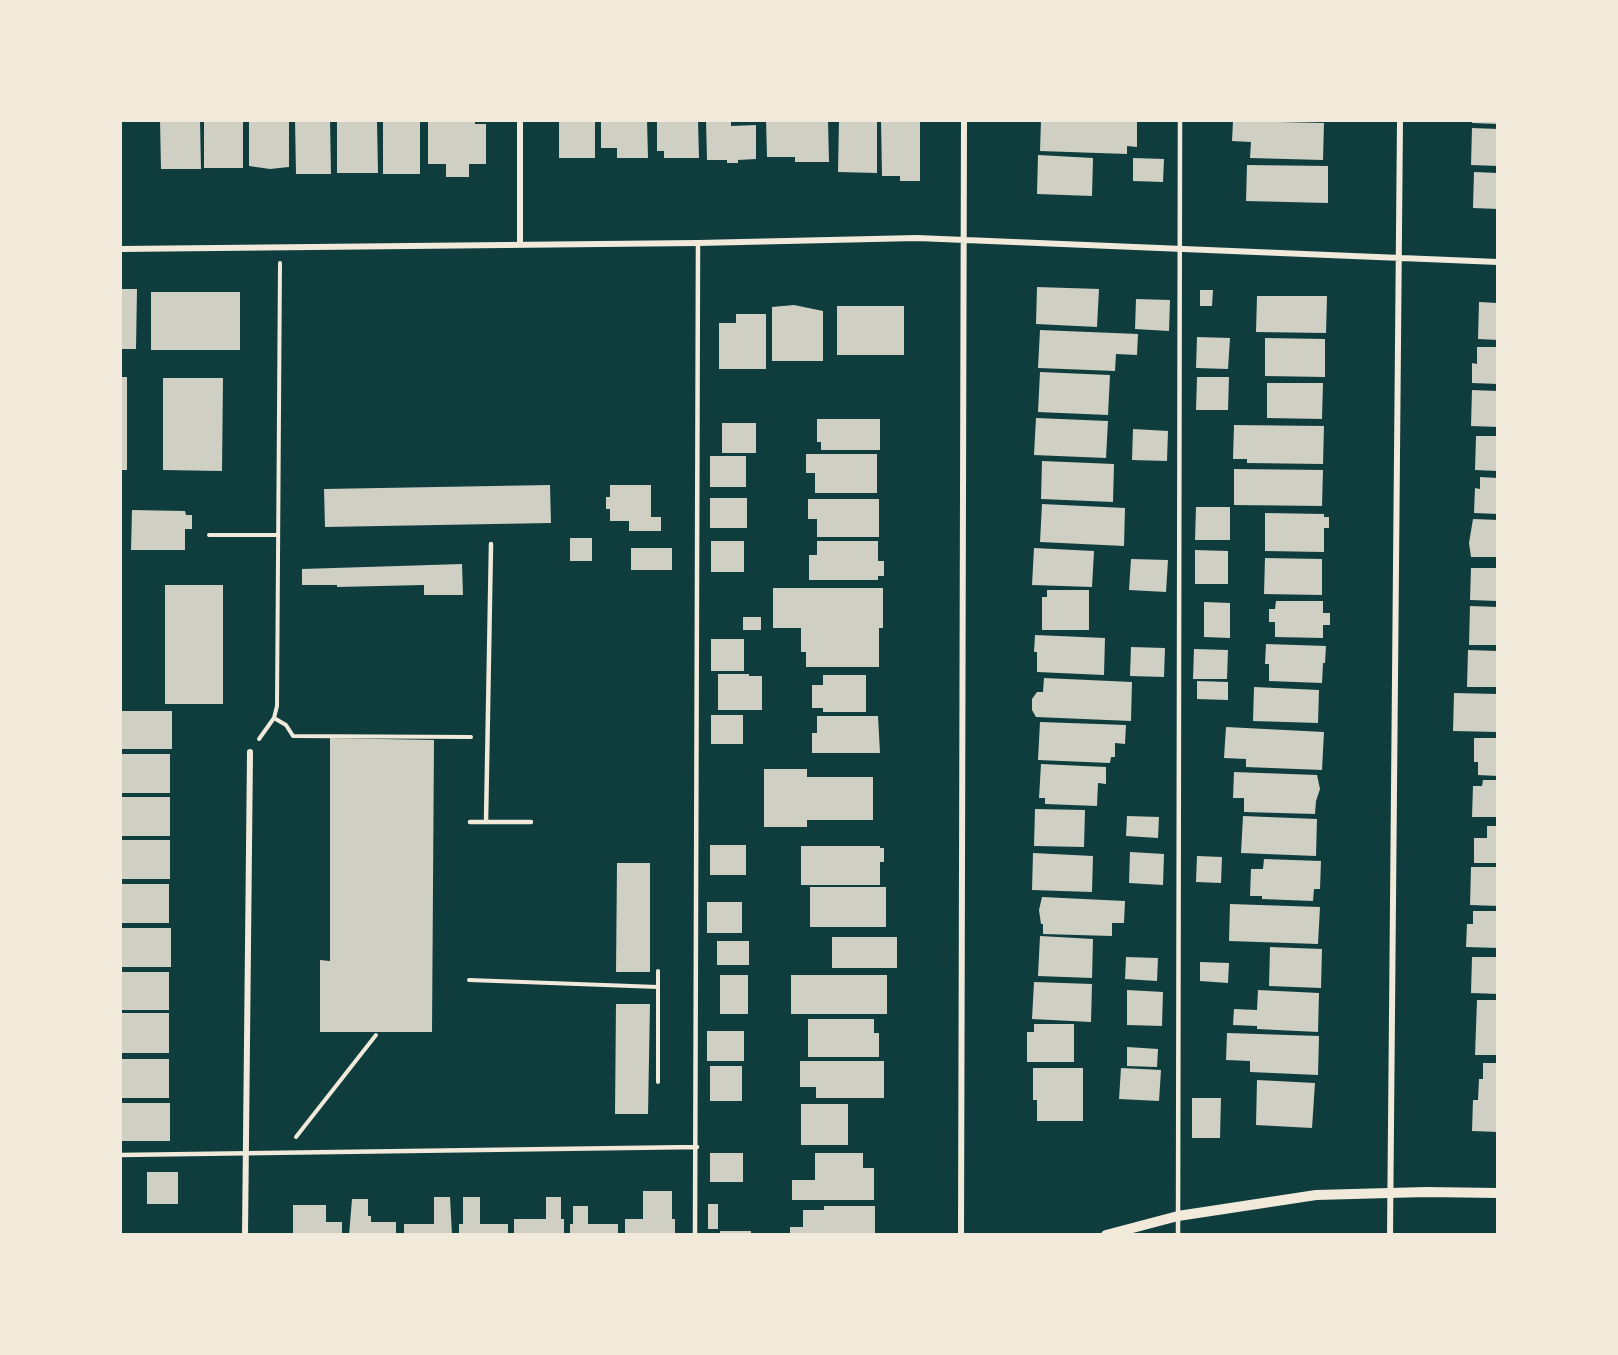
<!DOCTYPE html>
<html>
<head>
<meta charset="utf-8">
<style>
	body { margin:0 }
	#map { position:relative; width:1618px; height:1355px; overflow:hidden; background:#0f3d3e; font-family:Cabin,sans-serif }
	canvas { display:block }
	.frame { position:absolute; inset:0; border:122px solid #f1e9da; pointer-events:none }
</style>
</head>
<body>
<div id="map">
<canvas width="1618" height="1355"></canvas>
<div class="frame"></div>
</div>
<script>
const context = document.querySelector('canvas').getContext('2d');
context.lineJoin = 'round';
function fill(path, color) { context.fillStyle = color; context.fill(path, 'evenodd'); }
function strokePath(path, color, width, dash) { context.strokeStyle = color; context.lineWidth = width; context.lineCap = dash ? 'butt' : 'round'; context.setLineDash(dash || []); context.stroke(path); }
fill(new Path2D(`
	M160,120H200L201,169H161Z
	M204,120H243V168H204Z
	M249,120H289V167L270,169L249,166Z
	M295,120H330L331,174H296Z
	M337,120H377L378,173H337Z
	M383,120H420V174H383Z
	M428,120H475V124H486V164H469V177H446V164H428Z
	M559,120H595V158H559Z
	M601,120H647L648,158H617V148H601Z
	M657,120H698L699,158H664V151H657Z
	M706,120H731V126L756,125V159L738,160V163H727V160H707Z
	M766,120H828L829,162H795V157H767Z
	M839,120H877V173L838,172Z
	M881,120H920V181H900V176H882Z
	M1041,120H1137V147L1127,146V154L1040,151Z
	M1472,120H1498V124L1472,123Z
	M1233,121L1324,123L1323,160L1250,158L1251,142L1232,141Z
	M1472,128L1498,129V166L1471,165Z
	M1038,155L1093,158L1092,196L1037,194Z
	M1133,158L1164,159L1163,182L1133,181Z
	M1247,165L1328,166V203L1246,201Z
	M1474,172L1498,173V209L1473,208Z
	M1037,287L1099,289L1097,327L1036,324Z
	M120,289H137L136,349H120Z
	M1200,290H1213L1212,306H1200Z
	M151,292H240V350H151Z
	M1257,296H1327L1326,333L1256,332Z
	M1136,299L1170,300L1169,331L1135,329Z
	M1479,302L1498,303V340L1478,339Z
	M794,305L823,311V361H772V307Z
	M837,306H904V355H837Z
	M736,314H766V369H719V323H736Z
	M1040,330L1138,334L1137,355L1116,354L1115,371L1038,368Z
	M1197,337L1230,338L1228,369L1196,368Z
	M1265,338L1325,339V377L1265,376Z
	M1477,347H1498V384L1472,383V363L1477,364Z
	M1040,372L1110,375L1108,415L1038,412Z
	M120,377H127V470H120Z
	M1197,377H1229L1228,410H1196Z
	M163,378H223L222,471L163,470Z
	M1267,383H1323L1322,419L1267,418Z
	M1472,390L1498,391V427L1471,426Z
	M1036,418L1108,421L1106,458L1034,455Z
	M817,419H880V450H821V442H817Z
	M722,423H756V453H722Z
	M1234,425L1324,426L1323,464L1247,463V459H1233Z
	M1133,429L1168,431L1167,461L1132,460Z
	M1476,436H1498V471L1475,470Z
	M806,454H877V493H815V473H806Z
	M710,456H746V487H710Z
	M1042,461L1114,464L1113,502L1041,499Z
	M1234,469L1323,470L1322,506L1234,505Z
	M1480,477L1498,478V514L1474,513L1475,488L1480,489Z
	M550,485L551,523L325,527L324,489Z
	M610,485H651V517H661V531H629V521H610V509H606V497H610Z
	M710,498H747V528H710Z
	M808,499H879V537H817V519H808Z
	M1042,504L1125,508L1124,546L1040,542Z
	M1196,507H1230V540H1195Z
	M132,510L185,511L186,515H192V529H185V550H131Z
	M1265,513L1324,514V517H1329V528H1324V552L1265,551Z
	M1473,519L1498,520V557H1471L1469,543Z
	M570,538H592V561H570Z
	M711,541H744V572H711Z
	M817,541H878V561H884V576H878V580H809V555H817Z
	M631,548H672V570H631Z
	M1034,548L1094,551L1092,587L1032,585Z
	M1195,550L1228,551V584H1195Z
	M1265,558L1322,559V595L1264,594Z
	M1131,559L1168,560L1166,592L1129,590Z
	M462,564L463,595H424V585L337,587V585H302V569Z
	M1471,568H1498V601L1470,600Z
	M165,585H223V704H165Z
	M773,588H883V628H879V667H806V652H801V628H773Z
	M1047,590H1089V630H1042V597H1047Z
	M1276,601H1323V613H1330V625H1323V638L1275,637V622H1269V609H1275Z
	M1204,602L1230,603V638L1204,637Z
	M1470,606L1498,607V645H1469Z
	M743,617H761V630H743Z
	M1035,635L1105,638L1104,675L1037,672V652H1034Z
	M711,639H744V671H711Z
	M1266,644L1326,646L1325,663H1323L1322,683L1269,681V664H1265Z
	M1131,647L1165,648L1164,677L1130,676Z
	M1194,649L1228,650L1227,679H1193Z
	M1468,650L1498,651V687H1467Z
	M718,674H749V676H762V710H718Z
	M823,675H866V712H823V708H812V685H823Z
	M1044,678L1132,682L1131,721L1036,717L1032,710V699L1037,692H1043Z
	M1197,681L1228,682V700L1197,699Z
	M1254,687L1319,690L1318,723L1253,721Z
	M1454,693L1498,694V732L1453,731Z
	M120,711H172V749H120Z
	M711,715H743V744H711Z
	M817,716H878L880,753H812V733H817Z
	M1040,722L1126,725L1125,744L1115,743V757H1111L1110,763L1038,760Z
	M1226,727L1324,732L1322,770L1246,767V759L1224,758Z
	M330,738L434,740L432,1032H320V960L330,961Z
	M1474,738H1498V776L1478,775V762H1474Z
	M120,754H170V793H120Z
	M1041,764L1106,767V784L1098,783L1097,806L1045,804V798H1039Z
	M764,769H807V777H873V820H807V827H764Z
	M1234,772L1317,775L1320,789L1316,801L1315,814L1244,812V798H1233Z
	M1483,780H1498V817H1472L1473,786H1482Z
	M120,797H170V836H120Z
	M1035,809L1085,810L1084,847L1034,846Z
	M1127,816L1159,817L1158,838L1126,836Z
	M1243,816L1317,819L1316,856L1241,853Z
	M1487,826H1498V863H1474V838H1487Z
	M120,840H170V879H120Z
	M710,845H746V875H710Z
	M801,846H880V848H884V862H880V885H801Z
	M1130,852L1164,854L1163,885L1129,883Z
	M1033,853L1093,856L1092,892L1032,890Z
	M1197,856L1222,857L1221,883L1196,882Z
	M1264,859L1321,861L1320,889H1314L1313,901L1262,899V896H1250L1251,869H1263Z
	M617,863H650V972H616Z
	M1471,867H1498V906L1470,905Z
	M120,884H169V923H120Z
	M810,887H886V927H810Z
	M1042,897L1125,901L1124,923H1112V936L1043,934V924H1041L1039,910Z
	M707,902H742V933H707Z
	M1230,904L1320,907L1318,944L1229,941Z
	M1473,911H1498V948L1466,947L1467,924H1473Z
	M120,928H171V967H120Z
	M1040,936L1093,939L1092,978L1038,976Z
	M832,937H897V968H832Z
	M717,941H749V965H717Z
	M1270,947L1322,949L1321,988L1269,986Z
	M1126,957L1158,958L1157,981L1125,979Z
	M1472,957H1498V994L1471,993Z
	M1200,962L1229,963L1228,983L1200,981Z
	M120,972H169V1010H120Z
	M720,975H748V1014H720Z
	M791,975H887V1014H791Z
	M1034,982L1092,984L1091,1022L1032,1019Z
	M1127,990L1163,992L1162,1026L1127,1025Z
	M1258,990L1319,993L1318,1032L1257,1029V1026L1233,1025L1234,1009L1257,1010Z
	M1477,1000H1498V1055H1475Z
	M616,1004H650L648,1114H615Z
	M120,1013H169V1053H120Z
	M808,1019H874V1033H879V1057H808Z
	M1034,1024H1074V1062H1027V1032H1034Z
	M707,1031H744V1061H707Z
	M1227,1033L1319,1036L1318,1075L1250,1072V1061L1226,1060Z
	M1127,1047L1158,1049L1157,1067L1127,1066Z
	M120,1059H169V1098H120Z
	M800,1061H884V1098H816V1087H800Z
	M1483,1063H1498V1132L1472,1131L1473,1100H1478L1479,1079H1483Z
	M710,1066H742V1101H710Z
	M1033,1068H1083V1121H1037V1100H1033Z
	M1121,1068L1161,1070L1159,1101L1119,1099Z
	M1257,1080L1315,1083L1312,1128L1256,1125Z
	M1192,1098H1221L1220,1138H1192Z
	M120,1103H170V1141H120Z
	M801,1104H848V1145H801Z
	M710,1153H743V1182H710Z
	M815,1153H863V1168H874V1200H792V1180H815Z
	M147,1172H178V1204H147Z
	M643,1191H672V1219H675V1235H625V1219H643Z
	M434,1197H450L452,1235H404V1224H434Z
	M463,1197H480V1224H508V1235H459V1224H463Z
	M546,1197H561V1219H564V1235H514V1219H546Z
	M352,1199H368V1216H371V1222H396V1235H349Z
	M708,1204H718V1229H708Z
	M293,1205H326V1222H342V1235H293Z
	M573,1206H588V1224H618V1235H570V1224H573Z
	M824,1206H875V1235H790V1227H803V1210H824Z
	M720,1231H751V1235H720Z`), '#cfcfc3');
strokePath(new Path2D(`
	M209,535H278
	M274,718L286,725L293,736L471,737
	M259,739L274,718L277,706L280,263
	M469,980L658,987
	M658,1082V971
	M296,1137L376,1035`), '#f1e9da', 4);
strokePath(new Path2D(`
	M470,822H531
	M486,822L491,544
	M120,1155L697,1147
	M695,1235L698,243
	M1178,1235L1180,120`), '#f1e9da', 4.5);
strokePath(new Path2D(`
	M520,120V244
	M120,249L698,243L917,238L1498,262
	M245,1235L250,752
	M961,1235L964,120
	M1390,1235L1400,120`), '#f1e9da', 6);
strokePath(new Path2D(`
	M1106,1235L1178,1216L1316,1195L1426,1192L1498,1193`), '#f1e9da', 10);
</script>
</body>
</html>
